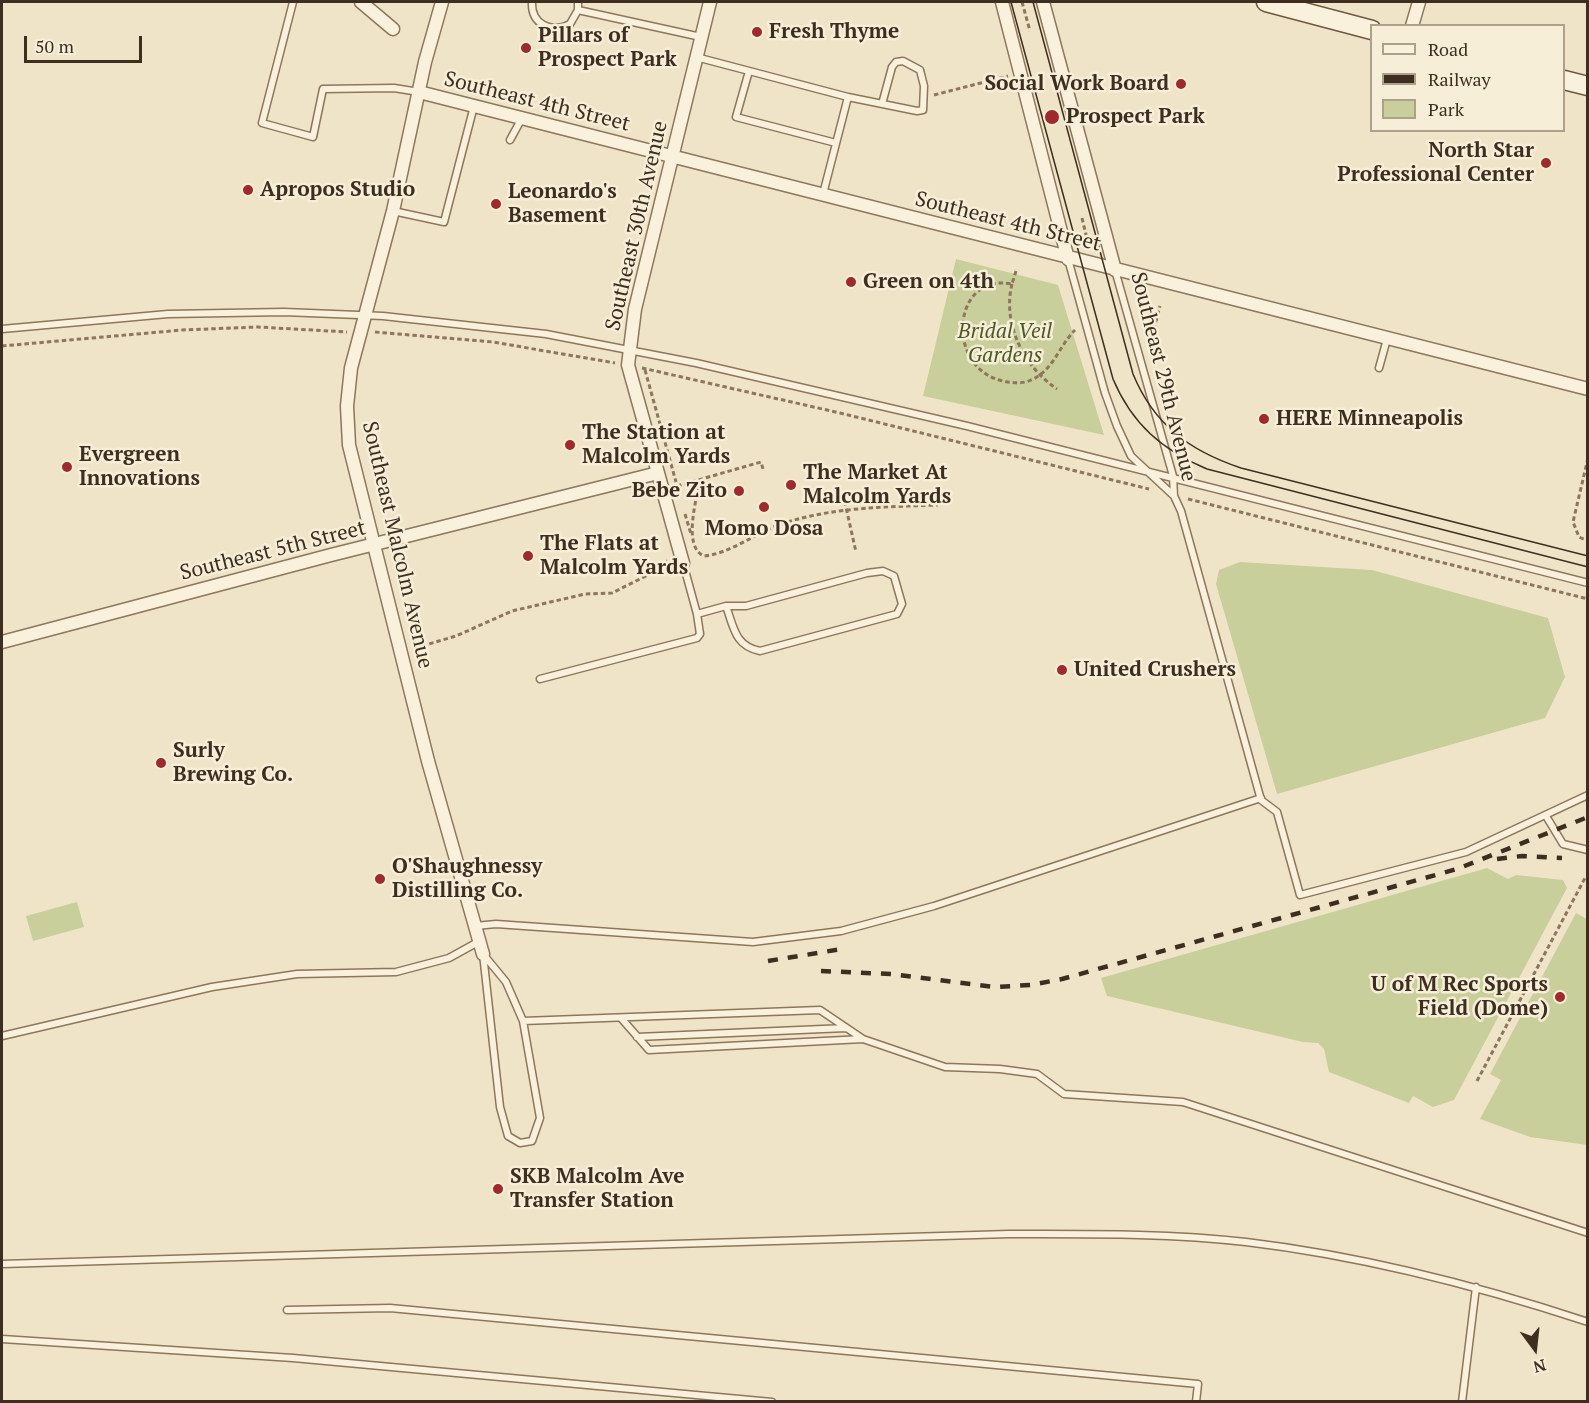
<!DOCTYPE html>
<html>
<head>
<meta charset="utf-8">
<style>
	body { margin:0 }
	#map { position:relative; width:1589px; height:1403px; overflow:hidden; background:#f0e4c8; font-family:"PT Serif",serif }
	canvas { display:block }
	.frame { position:absolute; inset:0; border:3px solid #3d2e20; pointer-events:none }
	.legend { position:absolute; left:1370px; top:24px; width:195px; height:108px; box-sizing:border-box; background:#f7eed8; border:2px solid #ada18e; margin:0; padding:8px 10px; list-style:none; font-size:18px; color:#3d2e20 }
	.legend li { display:flex; align-items:center; gap:12px; height:30px }
	.legend b { width:30px; border:2px solid #ada18e }
	.north { position:absolute; left:1505px; top:1319px; width:60px; height:60px; -webkit-text-stroke:4px #f7eed8; paint-order:stroke; rotate:165deg; font-size:16px; font-weight:700; line-height:24px; text-align:center; color:#3d2e20 }
	.north::after { content:''; display:block; margin:auto; width:21px; height:27px; background:#3d2e20; clip-path:polygon(50% 0,100% 100%,50% 72%,0 100%) }
	.scale { position:absolute; left:24px; top:36px; width:118px; height:27px; box-sizing:border-box; border:3px solid #3d2e20; border-top:0; padding-left:8px; font-size:18px; line-height:21px; white-space:nowrap; color:#3d2e20; -webkit-text-stroke:4px #f7eed8; paint-order:stroke }
</style>
</head>
<body>
<div id="map">
<canvas width="1589" height="1403"></canvas>
<div class="frame"></div>
<ul class="legend">
<li><b style="height:8px;background:#faf1dc"></b>Road</li>
<li><b style="height:8px;background:#3d2e20"></b>Railway</li>
<li><b style="height:16px;background:#c9cf9b"></b>Park</li>
</ul>
<div class="north">N</div>
<div class="scale">50 m</div>
</div>
<script>
const context = document.querySelector('canvas').getContext('2d');
context.lineJoin = 'round';
function fill(path, color) { context.fillStyle = color; context.fill(path, 'evenodd'); }
function strokePath(path, color, width, dash) { context.strokeStyle = color; context.lineWidth = width; context.lineCap = dash ? 'butt' : 'round'; context.setLineDash(dash || []); context.stroke(path); }
function label(font, color, halo, rows, align = 'center') {
  context.font = font + ' "PT Serif",serif'; context.lineWidth = 5; context.setLineDash([]); context.textBaseline = 'middle'; context.strokeStyle = halo; context.fillStyle = color; for (const [text, x, y, turn = 0] of rows) {
    context.save(); context.translate(x, y); context.rotate((+turn || 0) * Math.PI / 180); context.textAlign = isNaN(turn) ? turn : align; if (halo) context.strokeText(text, 0, 0); context.fillText(text, 0, 0); context.restore();
  }
}
fill(new Path2D(`
	M956,259L1058,285L1104,435L923,396Z
	M1240,562L1372,570L1548,618L1565,677L1545,718L1277,794L1216,584L1219,570Z
	M1487,868L1508,879L1516,875L1563,880L1567,888L1454,1100L1433,1107L1413,1096L1409,1103L1329,1072L1324,1049L1318,1043L1303,1042L1107,996L1101,978Z
	M77,902L84,927L33,941L26,916Z
	M1576,913L1587,919V1145L1530,1137L1480,1119L1501,1080L1490,1074Z`), '#c9cf9b');
const lane = new Path2D(`
	M293,2L262,123L313,137L323,89L394,88L419,92
	M532,2C531,24 551,34 570,24L578,10V2
	M578,10L701,37
	M696,57L848,97L823,194
	M749,71L736,117L836,143
	M848,97L917,111L923,110L924,86L920,70L903,61L896,62L892,67L882,104
	M510,140L522,118
	M393,211L444,222L474,106
	M1068,259L1105,393L1117,426L1131,456L1174,496
	M1115,270L1173,476L1174,496L1181,511L1261,800L1277,812L1300,895L1466,852L1588,795
	M2,329L168,314L284,312L383,316L546,334L696,363L967,426L1588,583
	M1379,368L1387,339
	M683,563L697,614L726,606H746L867,573L883,571L894,576L902,604L897,614L760,651C735,646 734,628 726,606
	M540,679L697,638L700,634L697,614
	M1546,816L1563,844L1588,850
	M475,926L496,924L753,942L841,931L934,906L1261,798
	M483,954L506,982L523,1021L540,1118L532,1141L520,1143L508,1136L500,1107Z
	M621,1018L649,1050L863,1039L945,1067L1000,1069L1037,1074L1064,1094L1183,1102L1588,1233
	M523,1021L820,1010L863,1039
	M2,1036L212,987L297,974L396,972L449,958L478,942
	M637,1037L846,1028
	M2,1264L1009,1234C1088,1234 1168,1233 1246,1242C1363,1256 1476,1285 1588,1322
	M287,1310L390,1308L1198,1384L1196,1402
	M2,1339L293,1358L772,1402
	M1462,1402L1476,1287`);
const street = new Path2D(`
	M361,2L393,29
	M442,2L425,62L393,211L351,368L347,406L349,445L428,761L483,954
	M1002,2L1068,259
	M1043,2L1115,270
	M1412,26L1419,2
	M419,92L1588,389
	M683,563L628,365L635,309L710,2
	M2,642L331,555L658,473`);
const secondary = new Path2D(`
	M1266,2L1372,30
	M1564,80L1588,86`);
strokePath(lane, '#8d765c', 9);
strokePath(street, '#8d765c', 15);
strokePath(secondary, '#6f573f', 21);
strokePath(new Path2D(`
	M1022,2L1030,31
	M934,95L1008,76
	M1082,218L1089,247
	M1016,271L1012,284C951,272 945,369 1003,381C1012,383 1023,384 1031,380C1053,371 1059,346 1075,330
	M1012,284C1002,324 1024,367 1057,389
	M375,332L493,342L615,363
	M1150,344L1160,306
	M2,346L182,330L258,327L347,332
	M642,368L840,413L1149,489
	M645,370L676,482
	M1588,458L1573,522L1579,537L1588,541
	M700,479C697,498 682,547 704,556C732,553 755,533 781,524C833,507 884,507 938,505
	M677,486L761,462L763,469
	M843,494L856,552
	M1188,499L1588,599
	M685,514L691,534
	M422,646L456,636L512,611L585,594L612,593L646,576L658,564L667,561
	M1477,1081L1585,878`), '#8d765c', 3, [4.5, 3]);
strokePath(lane, '#faf1dc', 6);
strokePath(street, '#faf1dc', 12);
strokePath(secondary, '#faf1dc', 18);
strokePath(new Path2D(`
	M1011,2L1113,379C1132,424 1162,450 1207,469L1588,567
	M1033,2L1133,374C1154,425 1190,451 1241,468L1588,556`), '#3d2e20', 1.5);
strokePath(new Path2D(`
	M1497,859L1522,856L1562,858
	M768,961L842,949
	M821,971L891,974L995,987L1031,985L1062,979L1457,869L1588,817`), '#3d2e20', 4.5, [10, 10]);
for (const [x, y, r, color] of [
	[757,32,6,"#9e2a2b"],
	[526,48,6,"#9e2a2b"],
	[1181,84,6,"#9e2a2b"],
	[1052,117,8,"#9e2a2b"],
	[1546,163,6,"#9e2a2b"],
	[248,190,6,"#9e2a2b"],
	[496,204,6,"#9e2a2b"],
	[851,282,6,"#9e2a2b"],
	[1264,419,6,"#9e2a2b"],
	[570,445,6,"#9e2a2b"],
	[67,467,6,"#9e2a2b"],
	[791,485,6,"#9e2a2b"],
	[739,491,6,"#9e2a2b"],
	[764,507,6,"#9e2a2b"],
	[528,556,6,"#9e2a2b"],
	[1062,670,6,"#9e2a2b"],
	[161,763,6,"#9e2a2b"],
	[380,879,6,"#9e2a2b"],
	[1560,997,6,"#9e2a2b"],
	[498,1189,6,"#9e2a2b"]
]) { const dot = new Path2D(); dot.arc(x, y, r, 0, 2 * Math.PI); context.fillStyle = color; context.fill(dot); strokePath(dot, '#f7eed8', 2); }
label('bold 21px', '#3d2e20', '#f7eed8', [
	["Fresh Thyme",769,32],
	["Pillars of",538,36],
	["Prospect Park",538,60],
	["Social Work Board",1169,84,"right"],
	["Prospect Park",1066,117],
	["North Star",1534,151,"right"],
	["Professional Center",1534,175,"right"],
	["Apropos Studio",260,190],
	["Leonardo's",508,192],
	["Basement",508,216],
	["Green on 4th",863,282],
	["HERE Minneapolis",1276,419],
	["The Station at",582,433],
	["Malcolm Yards",582,457],
	["Evergreen",79,455],
	["Innovations",79,479],
	["The Market At",803,473],
	["Malcolm Yards",803,497],
	["Bebe Zito",727,491,"right"],
	["Momo Dosa",764,529,"center"],
	["The Flats at",540,544],
	["Malcolm Yards",540,568],
	["United Crushers",1074,670],
	["Surly",173,751],
	["Brewing Co.",173,775],
	["O'Shaughnessy",392,867],
	["Distilling Co.",392,891],
	["U of M Rec Sports",1548,985,"right"],
	["Field (Dome)",1548,1009,"right"],
	["SKB Malcolm Ave",510,1177],
	["Transfer Station",510,1201]
], 'left');
label('21px', '#3d2e20', '#f7eed8', [
	["Southeast 4th Street",537,102,14],
	["Southeast 4th Street",1008,222,14],
	["Southeast 30th Avenue",637,226,-77],
	["Southeast 29th Avenue",1163,377,76],
	["Southeast Malcolm Avenue",397,545,77],
	["Southeast 5th Street",273,551,-14]
]);
label('italic 21px', '#4d5a26', '#f7eed8', [
	["Bridal Veil",1005,332],
	["Gardens",1005,356]
]);
</script>
</body>
</html>
